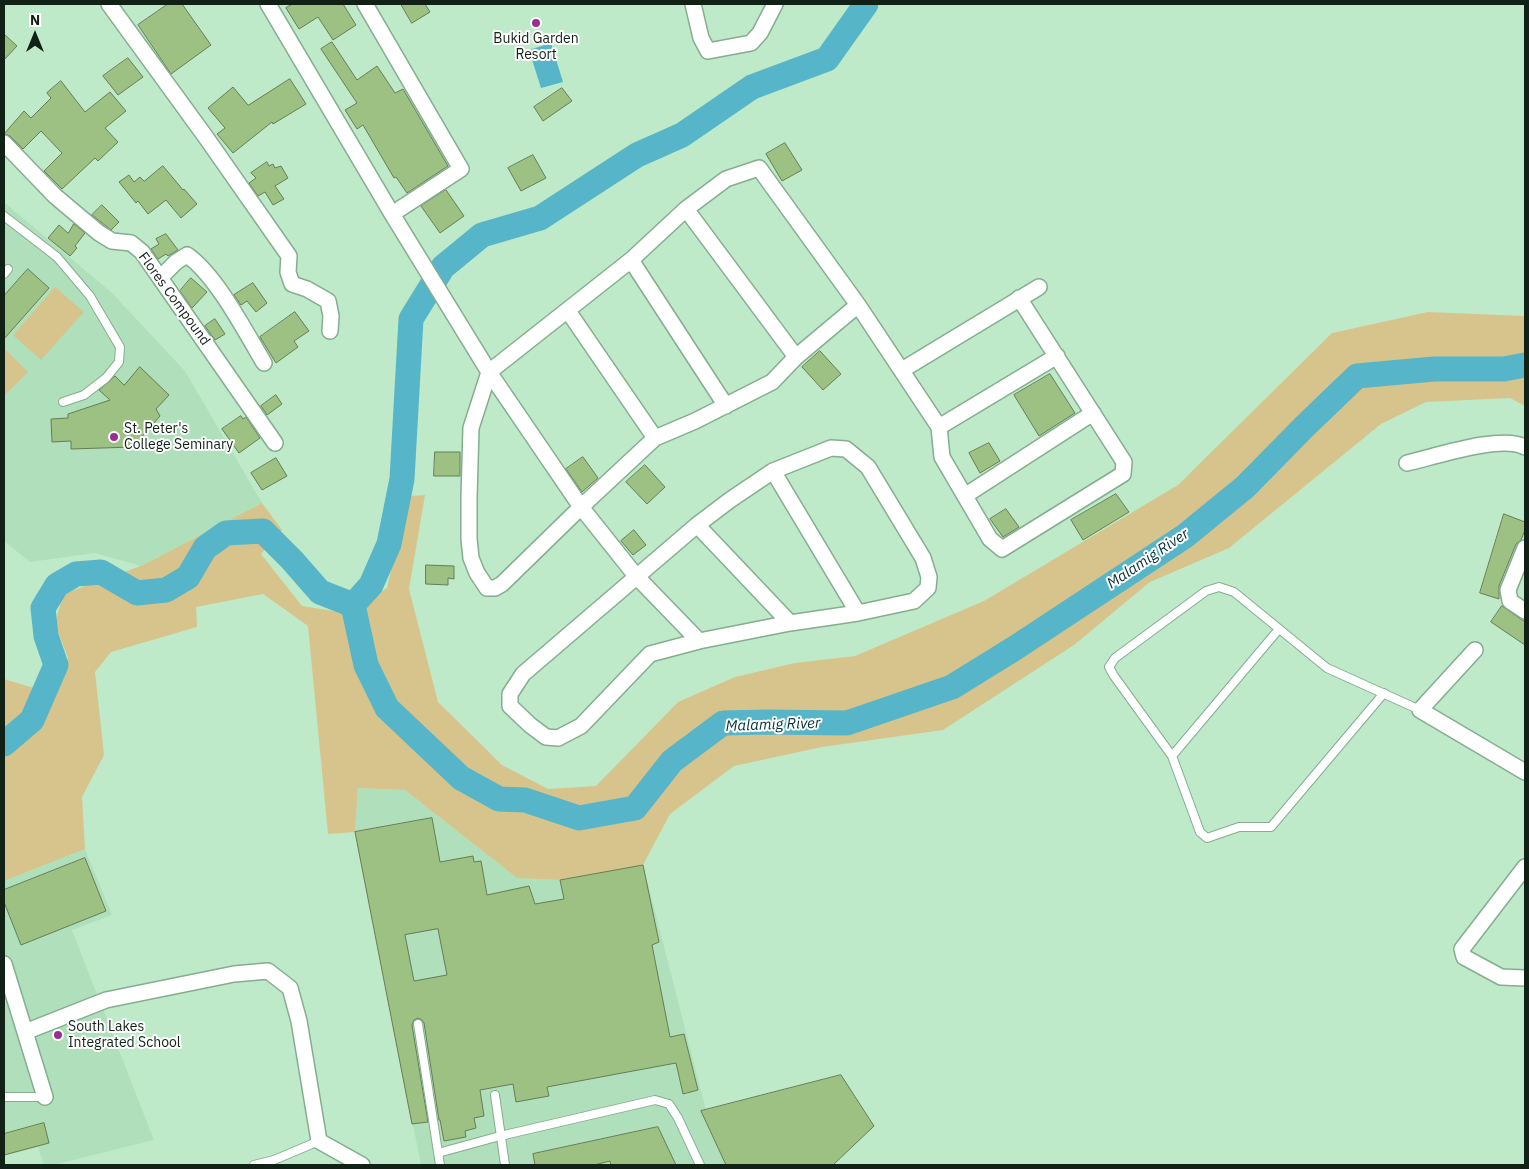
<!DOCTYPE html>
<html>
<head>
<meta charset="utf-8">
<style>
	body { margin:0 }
	#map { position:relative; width:1529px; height:1169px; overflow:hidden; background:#bfeac9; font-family:"IBM Plex Sans",sans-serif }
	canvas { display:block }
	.frame { position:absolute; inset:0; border:5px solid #112116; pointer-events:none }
	.north { position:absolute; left:10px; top:10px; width:50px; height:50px; -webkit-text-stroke:4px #fefefe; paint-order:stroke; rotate:0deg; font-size:14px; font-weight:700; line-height:20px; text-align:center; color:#112116 }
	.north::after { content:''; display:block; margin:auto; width:18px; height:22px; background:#112116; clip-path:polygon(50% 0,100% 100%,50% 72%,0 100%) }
</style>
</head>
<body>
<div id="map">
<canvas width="1529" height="1169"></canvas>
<div class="frame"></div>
<div class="north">N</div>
</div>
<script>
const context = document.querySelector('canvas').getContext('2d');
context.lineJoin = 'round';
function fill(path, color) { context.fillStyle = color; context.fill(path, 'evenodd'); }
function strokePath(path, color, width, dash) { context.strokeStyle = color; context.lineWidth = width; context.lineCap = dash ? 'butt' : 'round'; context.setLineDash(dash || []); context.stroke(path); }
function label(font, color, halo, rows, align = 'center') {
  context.font = font + ' "IBM Plex Sans",sans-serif'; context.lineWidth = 4; context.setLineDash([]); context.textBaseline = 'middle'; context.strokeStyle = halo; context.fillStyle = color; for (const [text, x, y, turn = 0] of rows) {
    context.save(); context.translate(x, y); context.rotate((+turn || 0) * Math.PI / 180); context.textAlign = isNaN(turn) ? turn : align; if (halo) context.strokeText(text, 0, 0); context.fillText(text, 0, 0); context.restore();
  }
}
fill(new Path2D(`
	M4,202L112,293L185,371L262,503L141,566L95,553L30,562L4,541Z
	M358,788L405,790L517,878L560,880L643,865L706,1110L841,1075L874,1126L833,1165H421L355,833Z
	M85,849L112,915L72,930L154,1140L54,1165H44L38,1147L4,1156V881Z`), '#afe0bb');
fill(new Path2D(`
	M55,287L84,312L41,360L13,335Z
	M1428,312L1525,316V406L1510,398L1426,402L1381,424L1229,548L1150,582L1074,645L943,730L822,747L734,766L670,814L643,865L560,880L517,878L405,790L358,788L355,832L328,834L308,626L263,594L196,607L197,627L111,652L95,672L104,755L82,797L85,849L4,881V679L54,694L68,658L55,624L63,594L141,566L262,503L282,530L261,554L302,606L346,613L387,588L408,496L425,495L409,589L438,702L502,765L548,789L596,786L678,702L735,677L795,663L855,656L984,601L1178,485L1332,333Z
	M6,350L28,372L4,396V352Z`), '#d7c48c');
fill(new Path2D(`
	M551,43L563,82L541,88L529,50Z`), '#56b5c8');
strokePath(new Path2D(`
	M353,605L366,665L387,708L461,778L499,799L525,800L579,818L635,808L672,761L723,723L767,722L847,723L952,687L1015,648L1185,536L1245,487L1305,426L1357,376L1434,369H1504L1525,365
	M353,605L371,585L389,544L402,479L411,319L443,267L482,235L540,218L637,155L682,135L752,87L827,59L866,4
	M4,744L32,720L56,665L46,636L43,608L57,585L76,574L101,572L137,593L166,590L188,577L205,548L226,533L263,531L292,560L320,592L353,605`), '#56b5c8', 25);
const building = new Path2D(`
	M168,4H182L211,45L171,74L138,25Z
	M293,4H343L356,25L333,40L318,17L299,29L286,8Z
	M401,4H425L430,12L412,23Z
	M4,34L17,46L4,60Z
	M332,42L357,80L377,66L395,93L403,89L448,166L407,193L396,177L394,178L363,125L357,129L345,110L357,103L321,49Z
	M128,58L143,77L118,95L103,76Z
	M290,79L306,104L273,124L272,122L233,153L217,134L225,128L208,108L233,87L248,105Z
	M61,81L85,112L110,92L126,111L105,128L118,142L98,161L95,158L62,189L44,171L62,153L41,131L23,149L10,136L4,134L24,111L31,118L51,98L47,93Z
	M562,88L572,101L543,121L534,107Z
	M785,143L802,170L782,181L766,154Z
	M533,155L546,178L521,191L508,168Z
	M267,162L269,166L273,164L275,168L281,166L288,178L275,186L284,199L273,205L265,192L258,196L249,183L256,178L251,173Z
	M163,166L183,190L184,189L197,204L181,218L166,200L148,214L138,201L136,203L119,182L129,175L134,182L140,177L144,181Z
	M446,190L464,216L440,233L421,206Z
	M102,205L119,222L111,230L92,215Z
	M74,224L85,233L75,246L77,248L70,256L48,238L59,225L68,233Z
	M166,234L178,250L168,256L166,254L158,259L151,249L159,244L156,239Z
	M28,269L49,288L4,339V296Z
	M191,278L207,292L192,308L180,291Z
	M253,283L267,303L256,312L247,301L241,305L234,295Z
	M295,312L309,331L294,341L298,347L276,363L260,337Z
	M215,319L225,334L215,340L205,326Z
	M820,351L841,374L823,390L802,367Z
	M140,367L169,395L156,409L160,416L133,447L71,449V441L52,442L51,419L68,418V414L110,400L99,390L115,376L124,385Z
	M1050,374L1075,413L1039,436L1014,395Z
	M276,395L282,404L267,415L261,406Z
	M241,416L243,419L246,417L260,438L239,453L222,429Z
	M989,443L1000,461L980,473L969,453Z
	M435,452H460V476H434Z
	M583,457L598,478L582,492L566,469Z
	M276,458L287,476L262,490L251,473Z
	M645,465L665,487L647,504L626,482Z
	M1116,494L1129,512L1083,540L1071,520Z
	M1006,509L1019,527L1003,537L990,519Z
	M1504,514L1525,522V530L1521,540L1516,544L1499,586V599L1480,593Z
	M634,530L646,545L633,555L621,541Z
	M426,565L454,566V579L448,578V585L426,584Z
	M1502,606L1525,622V645L1491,622Z
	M432,818L440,862L473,856L474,862L481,861L487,895L529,886L535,904L564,899L560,880L643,865L659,942L652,945L670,1037L684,1034L698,1090L683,1094L676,1063L547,1087L549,1096L516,1102L513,1084L480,1090L484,1116L474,1118L476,1128L465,1131L466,1137L444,1141L440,1120H439L424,1023L422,1020L418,1018L414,1020L412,1025L428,1122L412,1124L355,832ZM438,929L447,975L414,981L405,935Z
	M85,858L106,911L21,945L4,902V890Z
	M841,1075L874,1126L833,1165H726L701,1111Z
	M44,1123L49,1143L4,1155V1134Z
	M658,1127L676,1165H611L610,1161L594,1165H535L533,1154Z`);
fill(building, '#9dc182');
strokePath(building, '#667c56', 1);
const lane = new Path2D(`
	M4,216L57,257L90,296L120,347L119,362L106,378L84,395L63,402
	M4,274L8,269
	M1384,693L1271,827H1239L1207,838L1200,832L1172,756L1114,676L1109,667L1115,658L1206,591L1219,587L1234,592L1327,668L1420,710
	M1172,756L1279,629
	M418,1024L440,1165
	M495,1095L505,1165
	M4,1097H45
	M438,1153L500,1136L655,1100L669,1104L678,1118L700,1165
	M254,1165L274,1160L319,1141`);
const street = new Path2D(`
	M109,4L205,136L289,256L288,272L292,284L307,289L328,301L331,316L330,331
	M268,4L392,214L489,372L581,507L636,576L699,641
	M365,4L461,169L392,214
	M693,4L701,38L708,51L751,43L760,33L775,4
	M4,143L55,196L99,233L112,241L131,243L142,252L275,443
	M686,209L796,357
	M631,260L726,406
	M160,278L176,262L187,255C216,275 245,331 264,363
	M858,305L796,357L772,382L695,421L655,438L581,507L502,584L495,588H487L477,573L471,558L469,539V498L471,428L489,372L631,260L686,209L726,179L759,168L858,305L939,427L942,457L990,539L1002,549L1123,474L1124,462L1019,298
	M568,311L655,438
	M902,370L1039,287
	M939,427L1057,356
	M831,448L846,449L868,467L923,558L929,577L928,588L914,601L858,613L790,623L699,641L650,654L581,726L558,738L546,737L530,725L510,706V694L523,674L697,525L730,500L773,471Z
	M1407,463C1434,457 1501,434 1525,447
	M773,471L858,613
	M966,495L1093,413
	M697,525L790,623
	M1525,548L1508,590L1510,601L1525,611
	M1475,650L1420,710L1525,772
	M1525,867L1462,949L1464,957L1501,977L1525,978
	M4,964L45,1097
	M25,1032L106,1000L234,974L268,971L290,988L299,1021L319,1141L362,1165`);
strokePath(lane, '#85ad8f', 10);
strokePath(street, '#85ad8f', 18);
strokePath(lane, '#fff', 8);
strokePath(street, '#fff', 15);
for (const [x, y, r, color] of [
	[536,23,5,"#9b2f90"],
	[114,437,5,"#9b2f90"],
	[58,1035,5,"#9b2f90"]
]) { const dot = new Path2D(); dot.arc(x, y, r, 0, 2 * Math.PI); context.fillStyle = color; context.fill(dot); strokePath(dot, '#fefefe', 2); }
label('14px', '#112116', '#fefefe', [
	["Bukid Garden",536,39,"center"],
	["Resort",536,55,"center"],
	["St. Peter's",124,429],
	["College Seminary",124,445],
	["South Lakes",68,1027],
	["Integrated School",68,1043]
], 'left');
label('14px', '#112116', '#fefefe', [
	["Flores Compound",174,299,54]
]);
label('italic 15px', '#013139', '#fefefe', [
	["Malamig River",1148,559,-34],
	["Malamig River",773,725,-2]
]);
</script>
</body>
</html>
